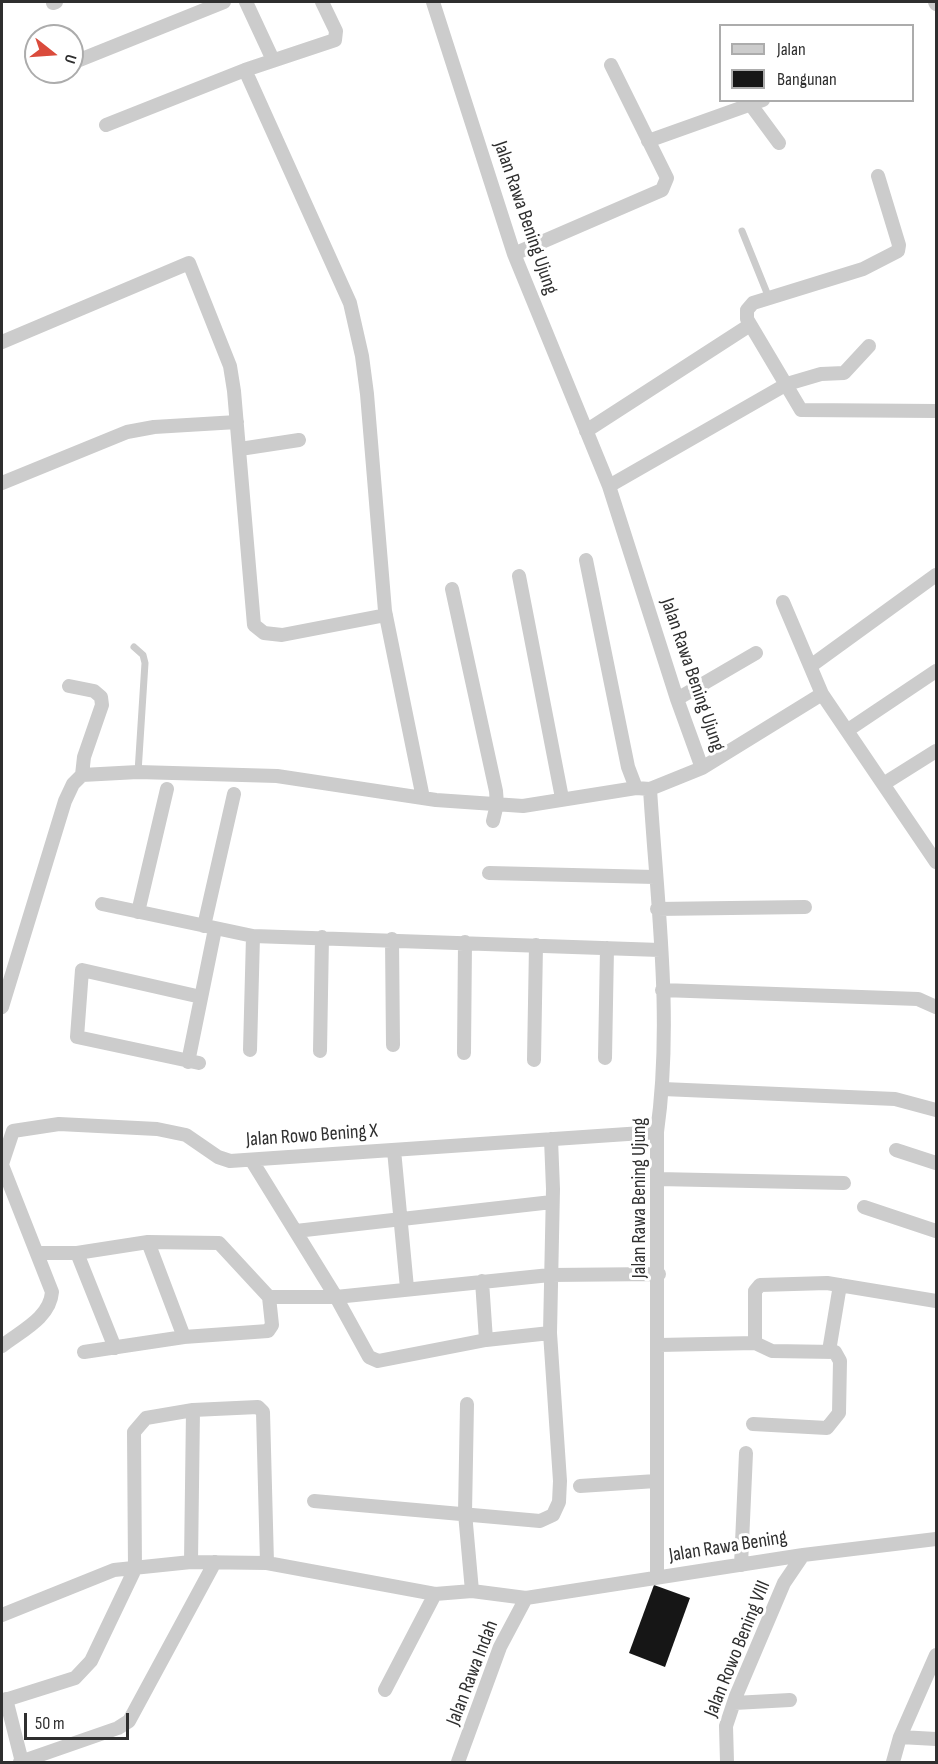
<!DOCTYPE html>
<html>
<head>
<meta charset="utf-8">
<style>
	body { margin:0 }
	#map { position:relative; width:938px; height:1764px; overflow:hidden; background:#fff; font-family:"Sofia Sans Condensed",sans-serif }
	canvas { display:block }
	.frame { position:absolute; inset:0; border:3px solid #2f2f2f; pointer-events:none }
	.legend { position:absolute; left:719px; top:24px; width:195px; height:78px; box-sizing:border-box; background:#fff; border:2px solid #acacac; margin:0; padding:8px 10px; list-style:none; font-size:18px; color:#2f2f2f }
	.legend li { display:flex; align-items:center; gap:12px; height:30px }
	.legend b { width:30px; border:2px solid #acacac }
	.north { position:absolute; left:24px; top:24px; width:60px; height:60px; box-sizing:border-box; background:#fff; border:2px solid #acacac; border-radius:50%; rotate:107deg; font-size:16px; font-weight:700; line-height:24px; text-align:center; color:#2f2f2f }
	.north::after { content:''; display:block; margin:auto; width:21px; height:27px; background:#da4b3c; clip-path:polygon(50% 0,100% 100%,50% 72%,0 100%) }
	.scale { position:absolute; left:24px; top:1713px; width:105px; height:27px; box-sizing:border-box; border:3px solid #2f2f2f; border-top:0; padding-left:8px; font-size:18px; line-height:21px; white-space:nowrap; color:#2f2f2f; -webkit-text-stroke:4px #fff; paint-order:stroke }
</style>
</head>
<body>
<div id="map">
<canvas width="938" height="1764"></canvas>
<div class="frame"></div>
<ul class="legend">
<li><b style="height:8px;background:#ccc"></b>Jalan</li>
<li><b style="height:16px;background:#161616"></b>Bangunan</li>
</ul>
<div class="north">U</div>
<div class="scale">50 m</div>
</div>
<script>
const context = document.querySelector('canvas').getContext('2d');
context.lineJoin = 'round';
function fill(path, color) { context.fillStyle = color; context.fill(path, 'evenodd'); }
function strokePath(path, color, width, dash) { context.strokeStyle = color; context.lineWidth = width; context.lineCap = dash ? 'butt' : 'round'; context.setLineDash(dash || []); context.stroke(path); }
function label(font, color, halo, rows, align = 'center') {
  context.font = font + ' "Sofia Sans Condensed",sans-serif'; context.lineWidth = 6; context.setLineDash([]); context.textBaseline = 'middle'; context.strokeStyle = halo; context.fillStyle = color; for (const [text, x, y, turn = 0] of rows) {
    context.save(); context.translate(x, y); context.rotate((+turn || 0) * Math.PI / 180); context.textAlign = isNaN(turn) ? turn : align; if (halo) context.strokeText(text, 0, 0); context.fillText(text, 0, 0); context.restore();
  }
}
fill(new Path2D(`
	M654,1585L690,1598L665,1667L629,1653Z`), '#161616');
strokePath(new Path2D(`
	M742,231L769,298
	M134,647L143,655L145,663L138,772`), '#ccc', 7);
strokePath(new Path2D(`
	M246,2L273,60
	M433,2L514,254L609,486L677,699L702,768L650,789C657,902 673,1020 657,1132V1577
	M935,2L936,4
	M53,3L56,2
	M72,63L224,2
	M245,70L350,303L362,356L367,394L385,611L423,798
	M751,105L779,143
	M106,125L245,70L335,40L336,31L322,2
	M648,141L763,100
	M878,176L899,245L898,251L863,269L753,303L747,310V319L801,410L936,411
	M514,254L662,190L667,178L611,65
	M2,342L189,263L230,366L234,391L254,625L264,633L282,635L386,615
	M586,431L750,325
	M240,449L299,440
	M2,483L127,432L154,427L237,422
	M609,486L787,384L821,374L844,373L869,346
	M586,560L628,767L636,788
	M519,576L562,798
	M452,589L496,791L497,804L493,821
	M783,602L822,694
	M812,665L936,575
	M69,686L94,691L101,697L102,705L84,757L82,775
	M677,699L756,653
	M848,730L936,671
	M702,768L822,694L936,862
	M885,783L936,751
	M489,873L655,877
	M102,904L253,936L660,950
	M657,909L805,907
	M138,912L167,789
	M204,926L234,794
	M392,939L393,1045
	M662,990L918,999L936,1007
	M2,1007L65,801L73,784L82,775L138,772L277,776L436,800L523,806L636,788L650,789
	M250,1050L253,936
	M320,1051L322,937
	M464,1053L465,942
	M605,1058L607,948
	M534,1060L536,945
	M188,1062L215,929
	M199,1063L77,1037L82,970L201,997
	M663,1089L895,1099L936,1110
	M13,1131L59,1124L157,1129L186,1135L218,1157L230,1161L657,1132
	M394,1150L407,1288
	M896,1150L936,1163
	M252,1161L336,1297L369,1357L378,1361L486,1340L550,1333
	M2,1164L13,1131
	M2,1165L52,1292C50,1318 21,1331 2,1346
	M658,1179L844,1183
	M864,1207L936,1231
	M296,1231L552,1202
	M148,1242L184,1337
	M42,1253H77L148,1242L219,1243L269,1297H336L550,1275L659,1274
	M77,1253L115,1348
	M482,1281L486,1340
	M659,1345L755,1343
	M829,1351L840,1285
	M84,1352L184,1337L268,1331L272,1325L269,1297
	M467,1404L465,1513L472,1591
	M753,1424L827,1428L839,1413L840,1361L835,1352L772,1351L755,1343V1291L760,1285L827,1283L936,1301
	M580,1486L656,1481
	M314,1501L540,1521L553,1515L559,1502L560,1481L550,1333L553,1189L551,1139
	M191,1562L193,1410L258,1407L263,1412L267,1563
	M741,1565L746,1453
	M2,1615L114,1570L191,1562L267,1563L435,1594L472,1591L526,1598L803,1555L936,1539
	M385,1690L435,1594
	M6,1699L22,1762
	M2,1701L75,1678L91,1661L135,1569L134,1432L146,1418L193,1410
	M734,1703L790,1700
	M900,1737L936,1739
	M20,1762L118,1728L129,1721L215,1562
	M458,1762L500,1647L526,1598
	M727,1762L726,1726L736,1696L784,1583L803,1555
	M893,1762L900,1737L936,1655`), '#ccc', 14);
label('20px', '#2f2f2f', '#fff', [
	["Jalan Rawa Bening Ujung",525,218,71],
	["Jalan Rawa Bening Ujung",692,675,71],
	["Jalan Rowo Bening X",312,1136,-4],
	["Jalan Rawa Bening Ujung",640,1198,-90],
	["Jalan Rawa Bening",728,1547,-9],
	["Jalan Rowo Bening VIII",738,1649,-68],
	["Jalan Rawa Indah",473,1673,-69]
]);
</script>
</body>
</html>
